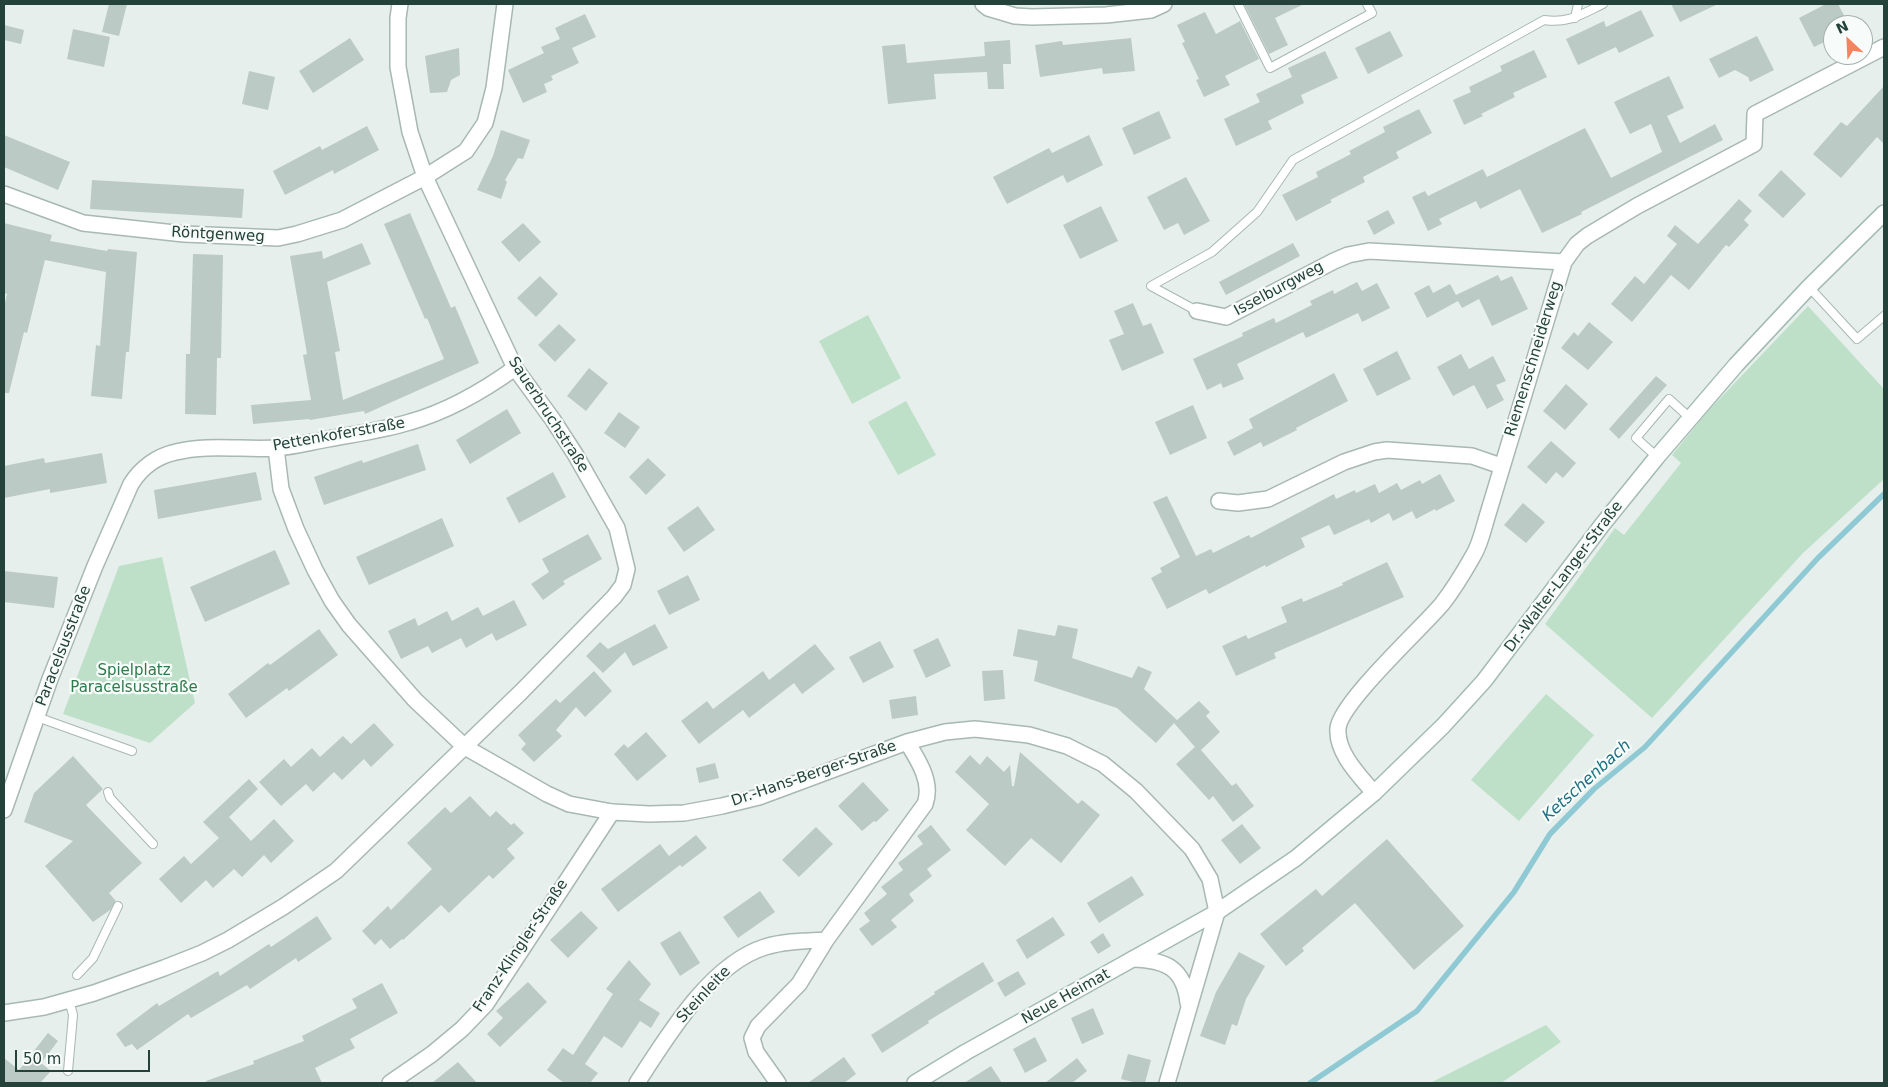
<!DOCTYPE html>
<html>
<head>
<meta charset="utf-8">
<style>
	body { margin:0 }
	#map { position:relative; width:1888px; height:1087px; overflow:hidden; background:#e6efeb; font-family:"DejaVu Sans",sans-serif }
	canvas { display:block }
	.frame { position:absolute; inset:0; border:5px solid #24423a; pointer-events:none }
	.north { position:absolute; left:1823px; top:15px; width:50px; height:50px; box-sizing:border-box; background:#f7fbf9; border:1px solid #a3b1ad; border-radius:50%; rotate:335deg; font-size:14px; font-weight:700; line-height:20px; text-align:center; color:#24423a }
	.north::after { content:''; display:block; margin:auto; width:18px; height:22px; background:#f4845f; clip-path:polygon(50% 0,100% 100%,50% 72%,0 100%) }
	.scale { position:absolute; left:15px; top:1050px; width:135px; height:22px; box-sizing:border-box; border:2px solid #24423a; border-top:0; padding-left:6px; font-size:15px; line-height:18px; white-space:nowrap; color:#24423a; -webkit-text-stroke:4px #f7fbf9; paint-order:stroke }
</style>
</head>
<body>
<div id="map">
<canvas width="1888" height="1087"></canvas>
<div class="frame"></div>
<div class="north">N</div>
<div class="scale">50 m</div>
</div>
<script>
const context = document.querySelector('canvas').getContext('2d');
context.lineJoin = 'round';
function fill(path, color) { context.fillStyle = color; context.fill(path, 'evenodd'); }
function strokePath(path, color, width, dash) { context.strokeStyle = color; context.lineWidth = width; context.lineCap = dash ? 'butt' : 'round'; context.setLineDash(dash || []); context.stroke(path); }
function label(font, color, halo, rows, align = 'center') {
  context.font = font + ' "DejaVu Sans",sans-serif'; context.lineWidth = 4.5; context.setLineDash([]); context.textBaseline = 'middle'; context.strokeStyle = halo; context.fillStyle = color; for (const [text, x, y, turn = 0] of rows) {
    context.save(); context.translate(x, y); context.rotate((+turn || 0) * Math.PI / 180); context.textAlign = isNaN(turn) ? turn : align; if (halo) context.strokeText(text, 0, 0); context.fillText(text, 0, 0); context.restore();
  }
}
fill(new Path2D(`
	M1808,306L1884,389V479L1803,553L1652,718L1545,624L1615,528L1624,535L1681,463L1672,455L1708,411Z
	M868,315L901,378L852,404L819,341Z
	M906,401L936,455L898,475L868,422Z
	M162,557L195,703L150,743L63,714L119,566Z
	M1546,694L1594,735L1519,821L1471,780Z
	M1546,1025L1561,1042L1501,1083H1430Z`), '#bfe0c8');
strokePath(new Path2D(`
	M1310,1083L1417,1011L1514,892L1550,834L1594,789L1645,747L1818,558L1884,494`), '#8ec9d4', 5.5);
fill(new Path2D(`
	M109,4H127L119,36L102,32Z
	M1244,4H1304L1275,18L1288,45L1269,54Z
	M1671,4H1718L1680,22Z
	M1826,4H1838L1849,25H1833V38L1814,47L1799,18Z
	M1641,10L1654,36L1619,53L1616,47L1578,65L1566,39L1604,21L1606,27Z
	M1205,12L1216,34L1240,21L1259,59L1225,76L1230,85L1204,97L1196,80L1199,79L1182,43L1185,42L1177,25Z
	M585,14L596,37L572,48L579,63L551,76L553,80L544,84L547,92L523,103L508,70L544,53L541,47L560,39L555,28Z
	M4,25L24,30L21,44L4,40Z
	M73,29L110,37L104,67L67,59Z
	M1390,31L1403,56L1368,74L1355,48Z
	M1757,36L1774,70L1750,82L1748,77L1735,70L1719,78L1709,59Z
	M350,38L364,60L313,93L299,71Z
	M1131,38L1135,71L1103,74L1102,68L1040,77L1035,45L1062,41L1063,45Z
	M1010,40L1011,64H1003L1004,89H988L987,72L934,74L936,99L888,104L882,46L905,44L907,63L985,56L984,42Z
	M459,48L460,75L451,80L447,92L430,93L425,56Z
	M1534,50L1547,77L1513,93L1515,97L1481,114L1483,116L1464,125L1453,100L1471,92L1469,87L1502,71L1500,66Z
	M1325,51L1338,78L1301,95L1304,103L1268,121L1272,129L1236,146L1224,119L1260,102L1256,94L1292,77L1288,68Z
	M249,71L275,77L268,110L242,104Z
	M1669,76L1684,108L1667,116L1680,143L1715,124L1723,140L1581,212L1582,214L1542,233L1520,189L1480,209L1476,201L1439,219L1442,224L1428,231L1412,197L1425,191L1428,196L1483,169L1487,177L1585,128L1611,178L1662,152L1651,124L1630,134L1614,102Z
	M1884,86V144L1877,137L1841,178L1813,154L1841,122L1847,126Z
	M1419,109L1432,133L1396,152L1399,158L1363,177L1365,182L1330,200L1332,202L1296,221L1282,195L1318,177L1316,172L1351,154L1349,151L1385,132L1383,127Z
	M1159,111L1171,138L1134,155L1122,128Z
	M367,126L379,150L334,174L333,170L285,195L273,171L320,146L322,150Z
	M501,130L530,140L523,159L518,158L505,180L507,182L501,199L477,190L493,156Z
	M4,135L70,162L58,190L4,167Z
	M1089,135L1103,165L1067,183L1063,175L1007,204L993,177L1049,148L1052,153Z
	M1781,170L1806,194L1783,218L1758,195Z
	M1186,177L1210,221L1184,235L1178,223L1164,230L1147,197Z
	M92,180L244,189L242,218L90,209Z
	M1739,199L1752,211L1744,220L1749,225L1729,247L1726,245L1689,290L1671,275L1632,322L1611,304L1635,276L1644,284L1677,244L1667,236L1675,225L1698,244Z
	M1101,206L1118,241L1080,259L1063,225Z
	M1388,210L1395,223L1374,235L1367,221Z
	M410,213L451,308L455,306L479,363L365,414L364,411L310,420L309,419L253,424L251,405L311,400L303,355L307,354L290,256L322,251L323,259L362,243L371,264L327,282L340,351L335,352L343,400L444,359L427,318L425,319L384,224Z
	M4,223L52,235L50,241L107,251L108,249L137,252L129,352H126L122,399L91,396L96,345L100,346L106,272L45,260L27,333L24,332L9,393H4V307L7,294L4,293Z
	M523,223L541,242L519,262L501,242Z
	M1293,243L1300,256L1226,295L1219,282Z
	M193,254L223,255L221,358H217L216,415L185,414L186,354H190Z
	M1498,275L1501,281L1512,276L1528,309L1492,326L1479,299L1462,308L1458,301L1427,318L1414,293L1429,285L1433,293L1450,284L1456,295Z
	M540,276L558,294L536,317L517,298Z
	M1357,282L1362,291L1377,283L1390,308L1362,322L1358,313L1306,338L1303,332L1237,364L1244,379L1223,388L1221,383L1207,390L1193,359L1243,336L1242,333L1274,318L1276,323L1312,305L1310,301L1333,290L1334,294Z
	M1133,303L1143,326L1151,323L1164,353L1122,371L1109,340L1124,334L1114,311Z
	M1589,322L1613,342L1588,370L1561,348L1574,332L1578,336Z
	M559,324L576,340L555,362L538,345Z
	M1397,351L1411,379L1377,396L1363,369Z
	M1461,354L1469,369L1493,356L1506,381L1496,385L1504,400L1487,409L1474,385L1453,396L1437,367Z
	M589,368L608,383L586,411L567,396Z
	M1334,373L1348,401L1296,428L1297,430L1263,447L1261,442L1234,456L1227,442L1253,428L1249,419Z
	M1656,376L1667,385L1619,439L1609,429Z
	M1566,384L1588,404L1565,430L1543,411Z
	M1193,405L1207,438L1170,455L1155,422Z
	M507,409L521,433L470,464L456,440Z
	M619,412L640,427L625,448L604,433Z
	M1551,441L1576,463L1563,478L1556,472L1546,484L1527,467Z
	M418,444L426,470L324,505L314,477L362,460L363,463Z
	M102,453L107,483L50,493V489L4,498V466L44,458L45,463Z
	M648,458L666,475L646,495L629,477Z
	M256,472L262,500L158,519L154,490Z
	M553,472L566,497L519,523L506,498Z
	M1440,474L1455,501L1436,511L1435,509L1416,519L1412,511L1393,521L1389,513L1371,523L1369,519L1334,535L1329,525L1301,538L1305,547L1266,567L1265,565L1209,594L1206,589L1167,609L1151,578L1162,572L1160,568L1180,557L1153,502L1167,496L1196,556L1211,549L1213,553L1249,535L1251,538L1334,494L1336,499L1355,490L1356,493L1375,484L1379,493L1397,483L1401,490L1420,480L1422,484Z
	M1523,503L1545,522L1526,543L1504,525Z
	M698,506L715,530L684,552L667,528Z
	M442,518L454,546L369,585L356,557Z
	M588,534L602,559L563,581L565,584L543,600L531,584L549,572L542,559Z
	M275,550L290,584L205,622L190,587Z
	M1387,562L1404,597L1274,653L1276,658L1236,676L1222,646L1246,635L1248,639L1287,622L1281,607L1302,598L1303,602L1343,585L1342,583Z
	M4,571L58,577L54,608L4,602Z
	M688,575L700,600L669,615L657,591Z
	M514,600L527,625L496,641L492,633L466,648L461,638L432,653L428,646L401,659L388,631L415,618L418,626L447,611L452,621L478,607L483,616Z
	M655,624L668,648L633,666L625,652L603,673L586,656L600,642L608,649Z
	M1058,625L1078,629L1072,658L1132,678L1138,666L1152,672L1144,689L1177,720L1176,721L1199,701L1210,712L1206,716L1220,732L1201,750L1232,786L1236,783L1254,806L1233,822L1213,796L1209,800L1176,764L1195,747L1174,723L1156,743L1117,708L1034,681L1038,661L1013,656L1018,629L1055,636Z
	M319,629L338,655L289,691L287,688L246,718L228,694L268,663L270,665Z
	M938,638L951,666L926,678L913,650Z
	M880,641L894,667L863,683L849,657Z
	M815,644L835,669L802,694L794,683L749,718L743,710L699,744L681,721L707,701L713,709L763,671L769,680Z
	M1003,670L1005,699L984,701L982,671Z
	M594,671L612,691L585,717L576,707L556,730L562,736L534,762L521,749L526,744L518,735L556,699L560,703Z
	M916,696L918,715L892,719L889,700Z
	M374,723L394,745L371,767L364,759L342,780L334,772L313,792L306,784L281,806L259,782L284,759L291,767L312,748L320,757L343,736L351,744Z
	M646,732L667,756L637,781L614,754L624,744L628,748Z
	M1020,752L1078,804L1082,800L1100,815L1061,863L1031,838L1005,866L966,830L989,804L955,772L970,755L980,765L987,756L1004,772L1010,765L1012,786H1014Z
	M73,756L103,789L86,805L142,863L109,893L116,901L110,910L93,922L45,866L73,841L24,822L34,793Z
	M715,763L719,778L699,783L696,768Z
	M249,779L258,789L229,817L251,841L274,819L294,841L271,863L264,855L242,877L234,869L213,888L206,880L181,903L159,879L184,856L191,864L219,838L203,822Z
	M863,782L889,810L876,822L874,821L862,831L838,806Z
	M470,796L490,817L496,811L511,825L514,823L524,833L507,849L515,858L493,879L489,875L449,913L441,905L403,940L402,939L390,949L381,939L375,945L362,931L388,906L391,910L432,869L407,843L445,807L451,813Z
	M1242,824L1261,848L1240,864L1221,840Z
	M931,825L951,850L927,869L932,876L909,894L914,901L891,920L897,927L872,946L859,929L870,921L864,913L887,894L881,887L903,870L898,863L923,844L917,836Z
	M816,827L833,844L799,877L782,860Z
	M696,835L707,848L682,867L680,865L618,912L601,889L660,844L669,856Z
	M1387,839L1464,926L1414,970L1355,903L1302,948L1304,951L1286,966L1260,934L1316,889L1322,896Z
	M1132,876L1144,895L1099,923L1087,903Z
	M760,891L775,912L738,938L723,917Z
	M581,911L598,928L568,958L550,940Z
	M317,916L332,939L298,962L296,958L250,989L247,985L191,1018L188,1014L137,1050L132,1044L125,1047L116,1034L157,1003L159,1006L218,971L220,976L269,944L271,947Z
	M1053,917L1065,935L1027,959L1016,940Z
	M680,931L700,963L680,976L660,943Z
	M1103,933L1111,946L1098,954L1090,942Z
	M1239,952L1265,966L1246,999L1237,1026L1232,1024L1225,1045L1200,1036L1216,992Z
	M629,960L651,984L639,1000L660,1013L651,1028L640,1021L622,1048L604,1036L585,1064L598,1073L590,1083H564L547,1070L563,1048L573,1055L613,994L606,989Z
	M983,962L994,981L928,1021L929,1023L882,1053L871,1035L935,994L934,992Z
	M1018,971L1026,984L1005,997L997,983Z
	M528,982L547,1002L500,1047L487,1034L503,1018L496,1011Z
	M382,983L398,1013L350,1039L355,1048L315,1068L322,1083H206V1081L254,1064L253,1061L304,1041L302,1036L357,1008L352,999Z
	M1093,1008L1104,1034L1082,1044L1071,1018Z
	M48,1033L58,1041L41,1063L51,1071L40,1083H4V1058L19,1070Z
	M1035,1037L1047,1061L1025,1073L1013,1049Z
	M1128,1054L1151,1060L1145,1083H1137L1121,1079Z
	M844,1057L856,1074L844,1083H808Z
	M1077,1058L1087,1071L1072,1083H1045Z
	M458,1062L477,1083H432Z
	M991,1066L1002,1083H964Z`), '#bbcac4');
const lane = new Path2D(`
	M1238,4L1270,68L1372,13L1367,4
	M1575,18L1578,4
	M1809,287L1857,339L1884,316
	M1197,311L1151,286L1212,252L1257,212L1293,160L1544,20C1568,24 1582,14 1603,4
	M1657,457L1636,438L1669,399L1690,418
	M37,717L132,751
	M108,792L110,798L153,844
	M77,975L93,958L118,906
	M68,1071L73,1015L69,1000`);
const street = new Path2D(`
	M983,4L988,8L1015,16L1032,17L1106,15L1151,10L1164,4
	M4,194L83,223L184,234L278,238L297,234L342,220L425,177L466,151L485,123L494,88L505,4
	M1197,311L1226,317L1334,261L1348,255L1369,251L1564,262
	M276,448L281,489L296,529L315,570L332,601L349,625L415,700L465,747L547,794L569,804L612,812L649,814L684,813L722,806L759,797L907,742L945,732L975,729L1029,735L1067,746L1103,764L1136,791L1192,849L1210,879L1217,912L1167,1083
	M1219,501L1238,503L1268,499L1344,462L1374,452L1387,450L1472,456L1501,466
	M1374,793C1360,776 1336,753 1338,728C1341,702 1421,629 1442,604C1453,590 1464,572 1473,556C1480,545 1483,530 1487,517L1564,262L1577,244L1587,236L1637,206L1754,144L1755,114L1884,47
	M4,810L50,679L95,566L131,484C141,468 157,456 176,452C206,444 245,450 275,448C293,447 311,442 328,439C355,434 384,430 410,422C449,411 483,391 515,368
	M1133,959C1166,960 1184,968 1188,1003
	M4,1013L44,1007L94,993L164,968L202,953L228,940L283,907L336,871L521,692L614,597L623,585L627,569L617,528L575,454L553,420L515,368L425,177L410,132L398,67V18L400,4
	M390,1083L432,1054L462,1029L486,1004L612,812
	M637,1083C667,1037 710,964 765,947C785,941 805,941 826,940
	M778,1083L756,1052L752,1038L758,1026L799,984L826,940L925,804C933,782 918,760 907,742`);
const secondary = new Path2D(`
	M915,1083L966,1052L1217,912L1296,858L1374,793L1443,726L1484,681L1602,525L1657,457L1736,365L1809,287L1884,213`);
strokePath(lane, '#a8b8b2', 10);
strokePath(street, '#a8b8b2', 18);
strokePath(secondary, '#a4bbb3', 18);
strokePath(lane, '#fff', 8);
strokePath(street, '#fff', 15);
strokePath(secondary, '#fff', 15);
label('15px', '#24423a', '#f7fbf9', [
	["Röntgenweg",218,235,3],
	["Isselburgweg",1279,289,-28],
	["Riemenschneiderweg",1534,359,-73],
	["Sauerbruchstraße",548,415,57],
	["Pettenkoferstraße",339,435,-10],
	["Dr.-Walter-Langer-Straße",1564,577,-53],
	["Paracelsusstraße",64,646,-69],
	["Dr.-Hans-Berger-Straße",814,774,-19],
	["Franz-Klingler-Straße",521,946,-56],
	["Steinleite",704,995,-47],
	["Neue Heimat",1066,997,-29]
]);
label('15px', '#2d7a4b', '#f7fbf9', [
	["Spielplatz",134,671],
	["Paracelsusstraße",134,688]
]);
label('italic 16px', '#1c6f80', '#f7fbf9', [
	["Ketschenbach",1587,781,-42]
]);
</script>
</body>
</html>
